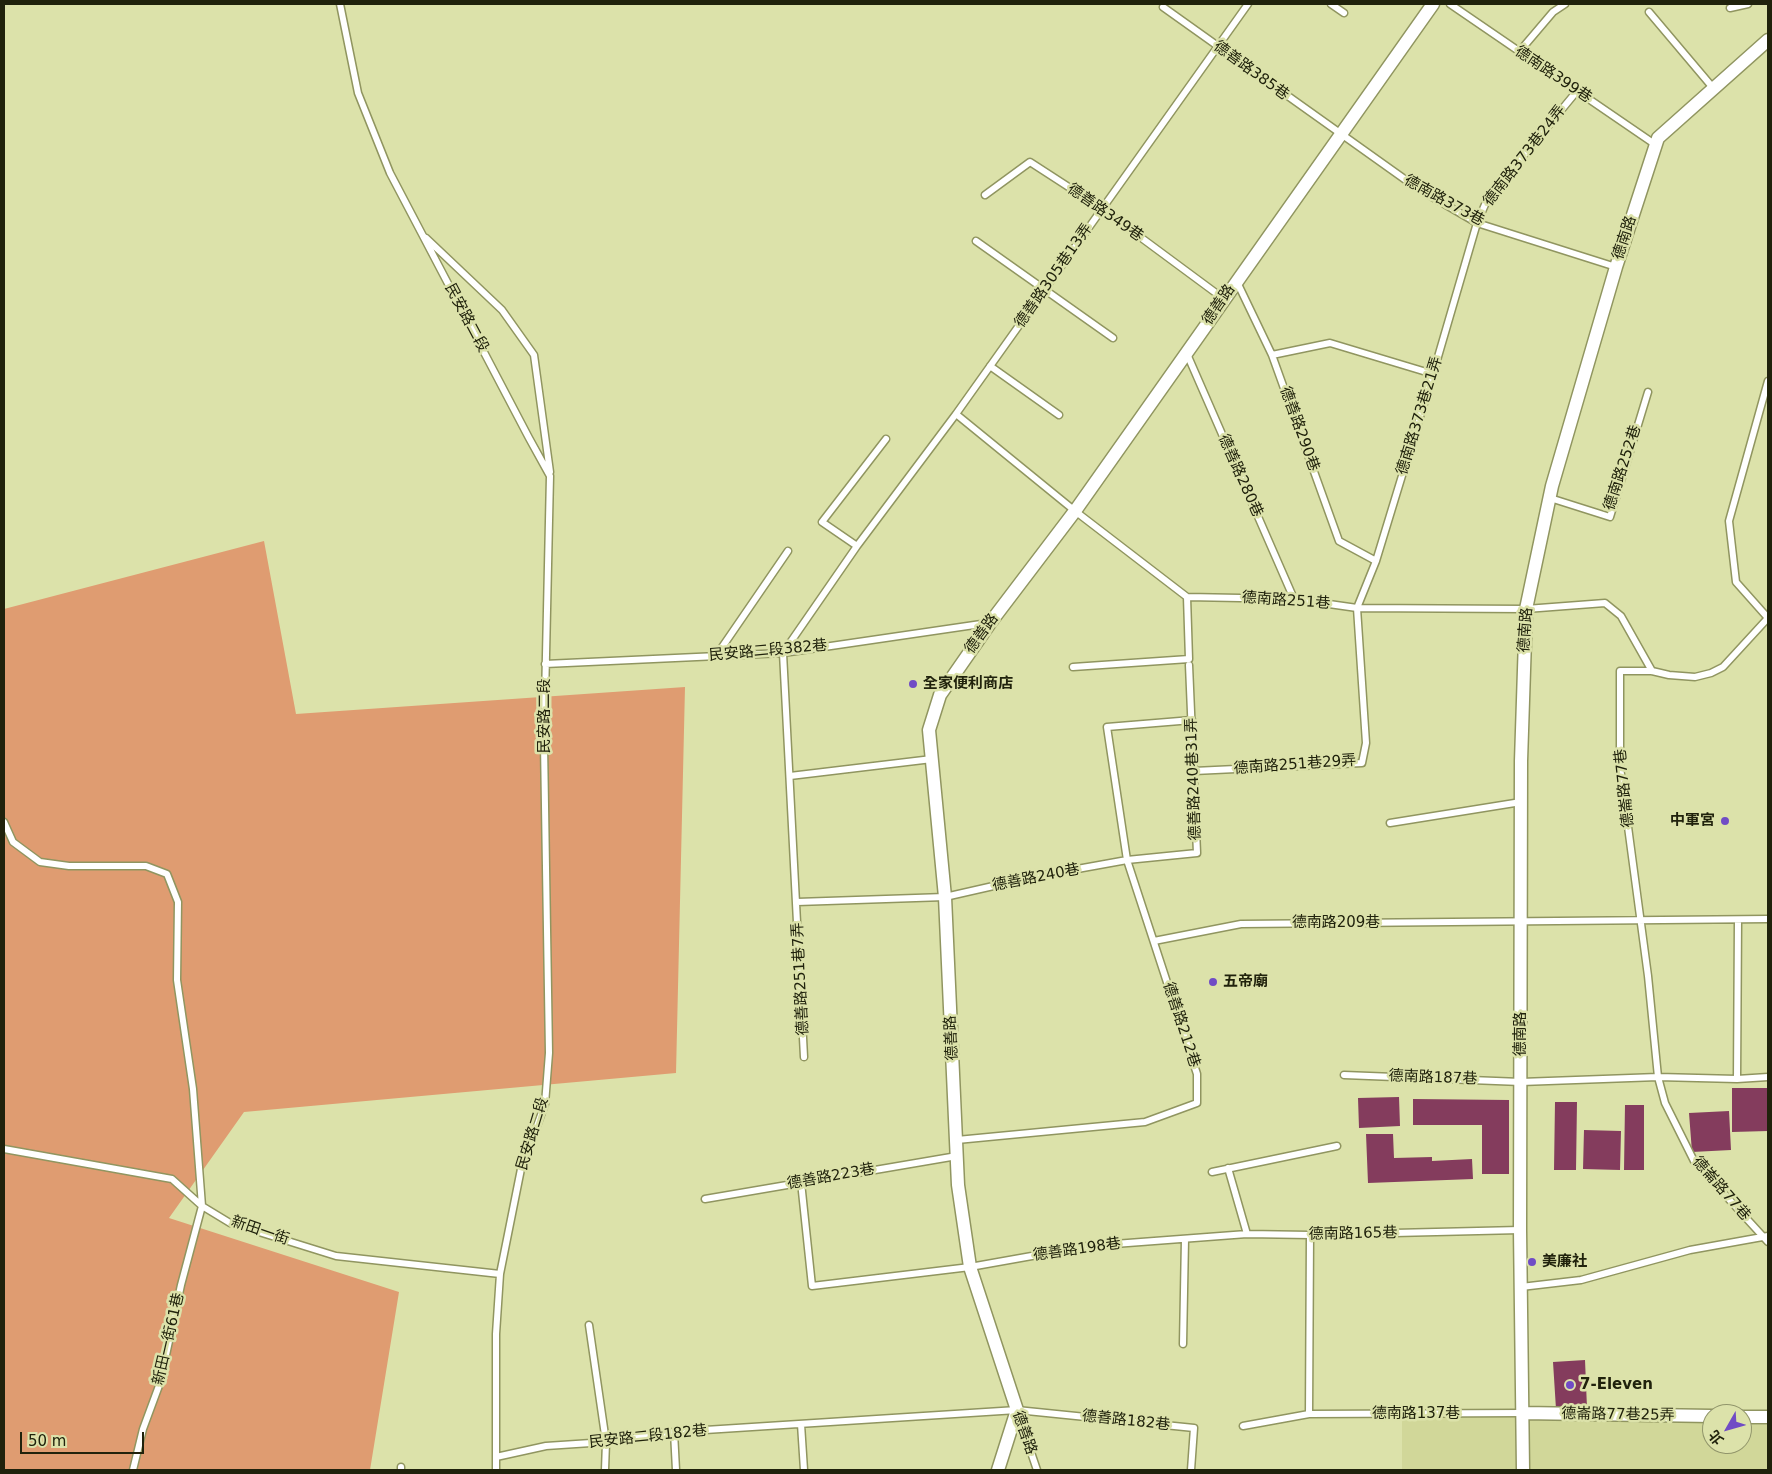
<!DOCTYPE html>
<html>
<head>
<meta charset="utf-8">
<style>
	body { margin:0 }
	#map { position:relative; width:1772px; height:1474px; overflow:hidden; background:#dce2aa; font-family:"DejaVu Sans","Noto Sans TC",sans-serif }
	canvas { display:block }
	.frame { position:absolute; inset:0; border:5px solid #20220c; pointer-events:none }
	.north { position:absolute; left:1702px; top:1404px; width:50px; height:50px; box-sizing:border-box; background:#dce2aa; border:1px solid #91956b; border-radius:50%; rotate:232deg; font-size:14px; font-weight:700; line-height:20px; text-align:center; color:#20220c }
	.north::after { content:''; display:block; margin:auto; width:18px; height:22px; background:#704cc5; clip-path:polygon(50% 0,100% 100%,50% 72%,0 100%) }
	.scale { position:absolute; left:20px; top:1432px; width:124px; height:22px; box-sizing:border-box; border:2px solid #20220c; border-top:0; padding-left:6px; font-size:15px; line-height:18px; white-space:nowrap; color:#20220c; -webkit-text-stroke:4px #dce2aa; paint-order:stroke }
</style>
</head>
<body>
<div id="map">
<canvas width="1772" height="1474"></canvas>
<div class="frame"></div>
<div class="north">北</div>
<div class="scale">50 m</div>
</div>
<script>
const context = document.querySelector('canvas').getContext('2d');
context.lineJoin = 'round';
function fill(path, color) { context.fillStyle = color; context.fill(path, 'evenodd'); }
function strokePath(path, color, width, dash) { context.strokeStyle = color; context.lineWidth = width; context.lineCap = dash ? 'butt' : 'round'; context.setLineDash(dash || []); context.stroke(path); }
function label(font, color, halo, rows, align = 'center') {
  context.font = font + ' "DejaVu Sans","Noto Sans TC",sans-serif'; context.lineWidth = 5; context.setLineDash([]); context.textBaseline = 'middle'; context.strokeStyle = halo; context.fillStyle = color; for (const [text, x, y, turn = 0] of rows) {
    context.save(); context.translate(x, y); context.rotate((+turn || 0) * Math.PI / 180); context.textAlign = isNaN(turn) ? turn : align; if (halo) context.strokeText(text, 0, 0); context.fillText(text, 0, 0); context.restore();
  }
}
fill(new Path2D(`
	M1402,1410L1712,1423V1444H1742V1424L1768,1425V1470H1402Z`), '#d1d799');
fill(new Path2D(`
	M264,541L296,714L685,687L676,1073L244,1112L169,1218L399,1292L370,1470H4V609Z`), '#df9c71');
fill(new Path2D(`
	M1732,1088H1768V1131L1732,1132Z
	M1399,1097L1400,1126L1359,1128L1358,1098Z
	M1413,1099L1509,1100V1174H1482V1125H1413Z
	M1555,1102H1577L1576,1170H1554Z
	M1625,1105H1644V1170H1624Z
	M1729,1111L1731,1150L1692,1152L1689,1113Z
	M1584,1130L1621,1131L1620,1170L1583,1169Z
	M1366,1134H1393L1394,1158L1432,1157V1161L1472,1159L1473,1179L1368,1183Z
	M1585,1360L1587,1408L1556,1409L1553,1362Z`), '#843c5d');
const lane = new Path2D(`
	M340,4L358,93L390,173L529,438L550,476L544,744L549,1053L545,1104L521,1169L500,1274L496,1334V1470
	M1331,4L1344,13
	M1450,4L1656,145
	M1163,7L1417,188L1477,223L1616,267
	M1730,8L1748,4
	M1649,12L1714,89
	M1519,52L1553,12L1565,4
	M985,195L1030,162L1101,208L1224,299
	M426,238L502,310L534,355L550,472
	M976,241L1113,338
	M1237,282L1272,355L1339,541L1376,561
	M1187,354L1294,599
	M1272,355L1330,343L1433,374
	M990,366L1059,415
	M956,414L1075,511L1187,597L1294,599L1357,608L1526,609L1605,603L1621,616L1652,671
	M1550,498L1610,517L1648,392
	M857,546L822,522L886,439
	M1768,618L1723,667L1711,673L1695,677L1669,675L1652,671H1620V767L1648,976L1658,1077L1665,1103L1694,1161L1768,1242
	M1768,618L1736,582L1729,521L1768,381
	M716,656L788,551
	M545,664L783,653L988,623
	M1073,667L1189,659L1187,597
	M1194,771L1362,763L1366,743L1357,608L1376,561L1433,374L1477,223L1487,200L1577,91
	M790,776L932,759
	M4,822L13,842L40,862L69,866H146L167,874L178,902L177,980L193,1089L202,1206L181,1285L160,1383L143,1429L133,1470
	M1390,823L1521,802
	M797,902L945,897L1033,877L1127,860L1197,853L1189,665
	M1154,941L1241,924L1768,919
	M804,1057L783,653L857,546L956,414L1248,4
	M1344,1075L1521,1082L1658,1077L1737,1079L1768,1077
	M1737,1079L1738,920
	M957,1140L1145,1122L1197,1103V1074L1127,860L1107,727L1192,720
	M4,1149L172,1179L202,1206L230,1223L336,1256L500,1274
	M1228,1168L1247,1234
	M1212,1172L1337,1146
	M801,1182L812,1286L970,1267L1088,1246L1247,1234L1310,1235L1520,1230
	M705,1199L957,1156
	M1521,1287L1581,1280L1690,1250L1768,1236
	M589,1325L606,1442L605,1470
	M1183,1344L1185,1239
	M1018,1414L1037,1470
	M1309,1414L1310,1235
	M801,1424L804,1470
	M1243,1426L1309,1414L1523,1413
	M674,1432L676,1470
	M496,1457L546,1446L606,1442L674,1432L1017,1410L1194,1428L1191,1470
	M401,1470V1467`);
const street = new Path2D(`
	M1523,1413L1712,1416
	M1742,1417H1768
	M998,1470L1017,1410L970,1267L958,1185L945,897L929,730L940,695L990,623L1075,511L1433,4
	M1523,1470L1520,1230L1521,761L1526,609L1552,486L1616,267L1658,138L1768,40`);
strokePath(lane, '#909560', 9);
strokePath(street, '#909560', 15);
strokePath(lane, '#fff', 6);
strokePath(street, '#fff', 12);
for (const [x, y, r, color] of [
	[913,684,5,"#704cc5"],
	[1725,821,5,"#704cc5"],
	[1213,982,5,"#704cc5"],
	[1532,1262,5,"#704cc5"],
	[1570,1385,5,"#704cc5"]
]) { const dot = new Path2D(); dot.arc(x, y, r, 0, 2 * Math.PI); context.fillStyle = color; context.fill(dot); strokePath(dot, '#dce2aa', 2); }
label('15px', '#20220c', '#dce2aa', [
	["德善路385巷",1251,71,36],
	["德南路399巷",1553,75,34],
	["德南路373巷24弄",1525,156,-52],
	["德南路373巷",1444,201,29],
	["德善路349巷",1105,213,35],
	["德南路",1625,238,-72],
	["德善路305巷13弄",1054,276,-55],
	["德善路",1219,305,-56],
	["民安路二段",466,318,62],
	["德南路373巷21弄",1420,416,-73],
	["德善路290巷",1299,429,70],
	["德南路252巷",1623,468,-72],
	["德善路280巷",1240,476,66],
	["德南路251巷",1286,601,4],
	["德南路",1526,630,-86],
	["德善路",982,634,-54],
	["民安路二段382巷",768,651,-5],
	["民安路二段",545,716,-90],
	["德南路251巷29弄",1295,765,-4],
	["德善路240巷31弄",1194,779,-92],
	["德崙路77巷",1625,788,-96],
	["德善路240巷",1036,878,-11],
	["德南路209巷",1336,923],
	["德善路251巷7弄",801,979,-93],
	["德善路212巷",1181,1025,72],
	["德南路",1521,1034,-90],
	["德善路",952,1038,-93],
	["德南路187巷",1433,1078,2],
	["民安路二段",533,1134,-73],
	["德善路223巷",831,1177,-10],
	["德崙路77巷",1721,1189,49],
	["新田一街",260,1231,19],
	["德南路165巷",1353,1234,-1],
	["德善路198巷",1077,1250,-8],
	["新田一街61巷",169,1339,-77],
	["德南路137巷",1416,1414],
	["德崙路77巷25弄",1618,1415,1],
	["德善路182巷",1126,1421,6],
	["德善路",1024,1433,71],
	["民安路二段182巷",648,1437,-6]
]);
label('bold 15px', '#20220c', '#dce2aa', [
	["全家便利商店",923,684],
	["中軍宮",1715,821,"right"],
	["五帝廟",1223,982],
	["美廉社",1542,1262],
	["7-Eleven",1580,1385]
], 'left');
</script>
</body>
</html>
